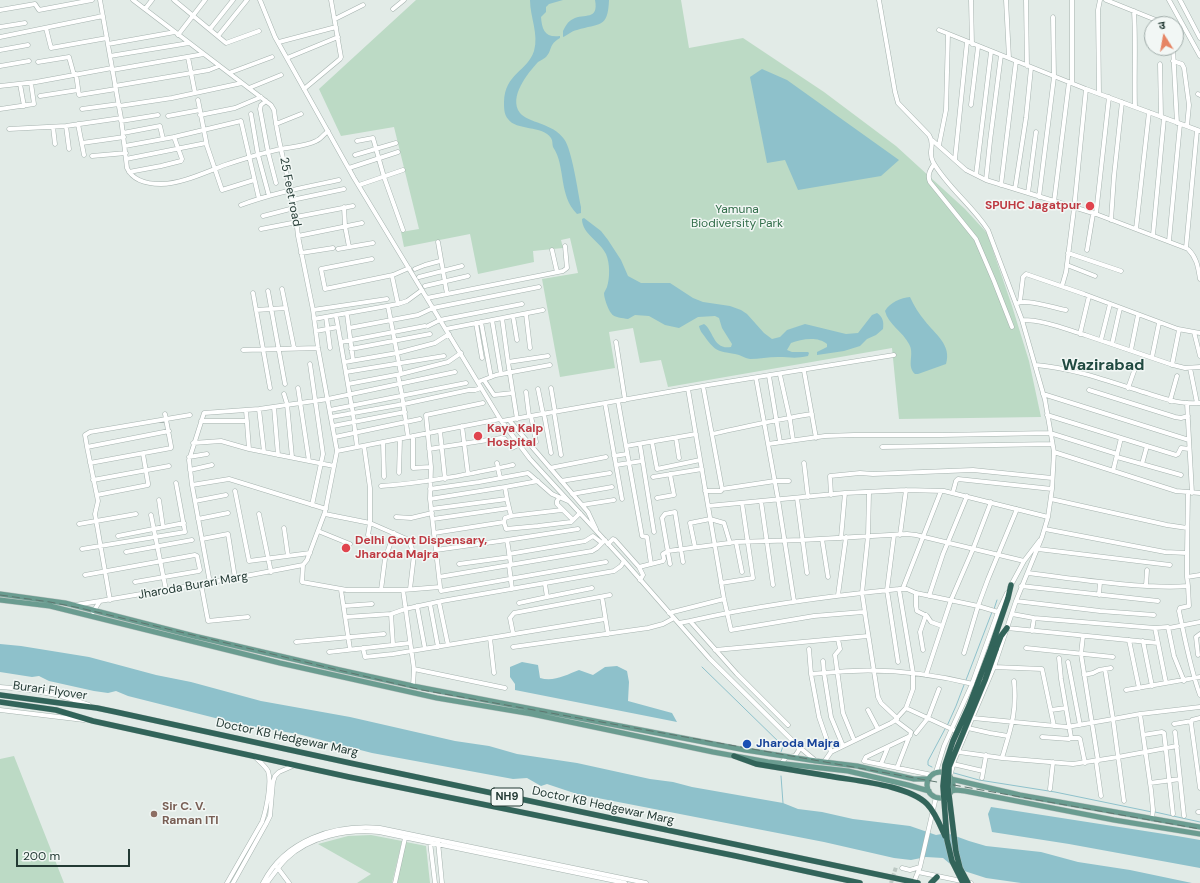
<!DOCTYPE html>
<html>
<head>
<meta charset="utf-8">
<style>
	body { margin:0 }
	#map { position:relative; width:1200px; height:883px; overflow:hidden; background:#e2ebe7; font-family:"DM Sans","Noto Sans Devanagari",sans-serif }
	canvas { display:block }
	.north { position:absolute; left:1144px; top:16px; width:40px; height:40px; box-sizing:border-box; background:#f2f7f5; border:1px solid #9faba8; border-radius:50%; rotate:349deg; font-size:11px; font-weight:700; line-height:16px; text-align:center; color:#233a34 }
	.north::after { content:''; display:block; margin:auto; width:14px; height:18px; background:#e68564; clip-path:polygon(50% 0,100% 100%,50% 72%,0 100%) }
	.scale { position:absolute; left:16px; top:849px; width:114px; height:18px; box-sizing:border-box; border:2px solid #233a34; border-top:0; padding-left:5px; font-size:12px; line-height:14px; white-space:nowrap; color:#233a34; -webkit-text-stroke:3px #f2f7f5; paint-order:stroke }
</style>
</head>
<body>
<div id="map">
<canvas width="1200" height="883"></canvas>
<div class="north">उ</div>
<div class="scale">200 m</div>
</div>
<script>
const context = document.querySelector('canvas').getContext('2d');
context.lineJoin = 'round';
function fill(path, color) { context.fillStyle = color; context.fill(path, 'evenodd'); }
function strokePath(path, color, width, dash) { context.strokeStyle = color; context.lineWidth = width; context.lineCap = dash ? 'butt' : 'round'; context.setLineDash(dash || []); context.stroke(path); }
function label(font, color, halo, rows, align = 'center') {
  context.font = font + ' "DM Sans",sans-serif'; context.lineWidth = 3; context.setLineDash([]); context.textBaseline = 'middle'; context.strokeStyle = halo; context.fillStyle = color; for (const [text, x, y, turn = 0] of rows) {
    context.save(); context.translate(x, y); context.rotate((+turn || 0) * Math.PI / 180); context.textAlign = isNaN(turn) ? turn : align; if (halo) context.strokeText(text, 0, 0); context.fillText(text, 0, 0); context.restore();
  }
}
fill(new Path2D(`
	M416,0H681L689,48L743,38L824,92L896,146L965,209L987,233L1012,306L1029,361L1041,417L899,419L892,348L668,387L661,360L640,363L633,328L609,332L615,368L560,377L542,279L578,273L570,238L561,240L563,248L533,251L534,262L478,274L470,234L404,247L401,232L419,229L394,127L341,136L319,89Z
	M14,756L64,883H0V759Z
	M371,835L402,841L392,883H357L371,874L318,844L348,836Z
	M406,842L426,846L430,883H397Z`), '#bcdac5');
fill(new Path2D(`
	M530,0H563L549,4L546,7V12L541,17C542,30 545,38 560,36V38C548,45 553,49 546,57C544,59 541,60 538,62C528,73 508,97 520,113C528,123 553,123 564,139C572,149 578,193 581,207V213L577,214C558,195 566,166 553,147C552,144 553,141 551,138C543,125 516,131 508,119C504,115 504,107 504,102C505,73 527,72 534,51C539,34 530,17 530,0Z
	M595,0H609C608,29 599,23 577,30C571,31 568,35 563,37V31C565,27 568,21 573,19C584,13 599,21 595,0Z
	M762,69L787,80L899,160L881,176L798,190L785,160L767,163L750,77Z
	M584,218L601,231L608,240L621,260L628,276L641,283H670L693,298L703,302L730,306L741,310L747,314L764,333L772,339L780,337L787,330L805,324L846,334L858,333L872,315L877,313C883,317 884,322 883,329L876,335L867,339L860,346L844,351L817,355V352L827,347V344C818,336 801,339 791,343L787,350L792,352H808L809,353L808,356C795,359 790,357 778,357C768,357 759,359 750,359C744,358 741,355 735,354C718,351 716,352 705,337C702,333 700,331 699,326L704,324C714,331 713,350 731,347L732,344L722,328L719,318L715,316L698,317L679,328L665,325L649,316L635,315L628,319C623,318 614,318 611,313C608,309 604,298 604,293C605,291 606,289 607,287C610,278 610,263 606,254C600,241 582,234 582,219Z
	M910,297C914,306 919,314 925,321C935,334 952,345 946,364L918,374H915C906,366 915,354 909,344C903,332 888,324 885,311C890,302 901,298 910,297Z
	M0,644L21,646L89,657L156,675L191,682L261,701L350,717L455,741L489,746L517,754L577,763L650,779L673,782L692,787L783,803L798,809L822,812L853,819L910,826L936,835L947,833L969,841L986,846L1041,852L1078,862L1130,870L1192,883H1021L986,878L955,868L943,858L926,857L911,860L894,858L824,842L577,794L547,784L541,786L527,778L513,779L372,753L298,734L243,725L128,696L116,691L108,693L94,691L49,681L39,676L32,677L0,672Z
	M522,662L538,665L540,678C554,682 566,675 579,670L593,675L605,667L617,666L627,671L629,682L628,701L672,713L677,722L515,690V684L510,677V667Z
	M991,807L1177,836L1200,840V868L1069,844L992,832L988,814Z`), '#8ec1cb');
strokePath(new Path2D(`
	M994,609L997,600
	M702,667L783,746L781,752
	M966,680L992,612
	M947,726L956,706L964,685
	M932,767L928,765V761L945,729
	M954,773L979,780L1055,792L1152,812
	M781,776L783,803
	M1155,812L1200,822`), '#8ec1cb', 1);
strokePath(new Path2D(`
	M891,883L896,867`), '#bcc8c3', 4, [4, 2]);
const minor = new Path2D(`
	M100,0L121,118L127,168C133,181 148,184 161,184C181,184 206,172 225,165C243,159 262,153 281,149C291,147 307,146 316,141C321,139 324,134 328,131
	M133,0L271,105L274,110C279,152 294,193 298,236L313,310L318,348L337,451L325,512L307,560L303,565L302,582L347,590H403L440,587L439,577L592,551L597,548L605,540
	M174,0L226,43L259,31
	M260,0L275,37L354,178L500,419L530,459L624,561L710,659L798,746L816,761
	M879,0L895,92L898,103L929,135C936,146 927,151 933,162C947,187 972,205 988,230L1022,320L1045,400L1054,452L1052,489L1048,517L1042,537L1016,601L994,667L954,761L951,773
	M971,0L972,44
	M1006,0L1009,58
	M1026,0L1027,66
	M1072,0V83
	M1106,0L1161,22
	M1169,0L1200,56
	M1180,0L1200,38
	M145,9L152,0
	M393,9L404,0
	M0,10L35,4L39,10L92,0
	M1134,11C1136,43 1134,75 1135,107
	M335,19L363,5
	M0,27L25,23
	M46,28L51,48L107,38
	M210,29L233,0
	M939,30L1086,89L1200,131
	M178,35L205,0
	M218,36L247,0
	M0,37L103,16
	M279,42L336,27
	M108,44L175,32
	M1173,48L1177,123
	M0,50L28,45
	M110,56L189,43
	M188,57L195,93
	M287,58L338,37
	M1173,61L1182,64L1184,68L1189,105L1187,126
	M38,62L69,57L74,75
	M1160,64L1161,117
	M0,66L29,61
	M112,70L204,54
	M229,73L272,57
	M76,74L79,95L116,89
	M20,84L24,106
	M0,86L36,82L112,68
	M115,86L209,70L219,66
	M249,88L281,75
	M304,89L340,59L341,57L331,0
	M1099,94L1098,10L1100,0
	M1198,94L1200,95
	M40,96L78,90
	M198,100L207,146L222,190L254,180
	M266,101L261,105L260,109L268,152L276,183
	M971,105L978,47
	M119,106L172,98L242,83
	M0,109L34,104L31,83
	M82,109L119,104
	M251,114L258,155L269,196
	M200,115L235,108L261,97
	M168,116L200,110
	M121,121L158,115
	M78,124L84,155
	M276,124L301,114
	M66,126L69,149
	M53,127L55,144
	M9,129L66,126L121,118
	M123,133L160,126L163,139
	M932,140L966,170L986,180L1096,214L1188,249C1197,258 1198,267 1200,279
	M357,141L373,138L384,177L403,230
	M82,143L124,137
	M939,145L946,110L948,34
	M125,146L174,137L241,121L259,199
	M355,155L396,143
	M92,156L126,153
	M126,159L206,143
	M955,159L967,42
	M934,164C930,170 927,175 930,182L976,239L994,281L1012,327
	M349,168L398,152
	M129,172L161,166L181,161L182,159L174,137
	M976,175L991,52
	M986,180L990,141L1001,55
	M359,185L403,170
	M1001,185L1016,61
	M1015,189L1026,118L1031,68
	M1028,193L1036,132
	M1039,197L1054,77L1053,17
	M292,200L344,189
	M1054,202L1069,82
	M241,205C273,193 306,187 339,180
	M344,207L345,226L349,247
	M1096,214L1109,97
	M263,216L294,208
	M296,217L353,206
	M1111,220L1114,176L1122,102
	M261,229L297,222
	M1136,229L1149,112
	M1153,235L1164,118
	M298,236L362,223
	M1169,241L1180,124
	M438,242L447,294
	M1186,248L1197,130
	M338,249L373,243
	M552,250L557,272
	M1087,250L1093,214
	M301,253L333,248
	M1068,253L1121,271
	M372,259L321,269L325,289L393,275L409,268
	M1067,265L1095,276
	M415,269L425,265L440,261
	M392,276L398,304
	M419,277L462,266
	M425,286L468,276
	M1062,286L1066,272L1074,209L1086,89
	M282,289L294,348
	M268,291L285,384
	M253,293L270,388
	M427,298L563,271L567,268L565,246
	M1020,301L1023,277L1026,274L1084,294L1178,329L1200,333
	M1018,303C1027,299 1055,308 1066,310
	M388,306L401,374
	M256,310L286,308
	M313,310L387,299
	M347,314L353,360
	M526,314L530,348
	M513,316L517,340
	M326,317L330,348
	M502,318L508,362
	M314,319L398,304L407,301L422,290
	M492,320L501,374
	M1022,320C1044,320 1065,329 1085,335C1114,345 1144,355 1173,365L1185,368L1200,367
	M481,322L491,377
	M476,323L482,358
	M428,326L440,320L522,304
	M338,327L353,414L357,447
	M349,328L418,315L433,308L539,287
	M446,329L543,310
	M316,331L338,327L336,316
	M1194,332L1200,356
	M1080,334L1089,296
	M1101,340L1110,304
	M341,342L425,326
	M616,342L625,400
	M1112,344L1120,308
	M351,349L430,334
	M243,350L318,348
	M1131,350L1138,315
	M1152,357L1159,323
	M345,362L397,353L435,343L449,334
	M310,364L323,454L312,505
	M1036,365C1072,368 1108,381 1143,392C1163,398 1179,405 1200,403
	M1172,365L1179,330
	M1190,368L1197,403
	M804,371L816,438
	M346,372L444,356
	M398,375L402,395L408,437
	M780,375L790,420L793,440
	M769,376L780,442
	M756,378L778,499L794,601
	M484,380L494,395L513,393
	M478,382L496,375L550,365
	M348,384L401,374L448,362L461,353
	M703,386L722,489L775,481H789
	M298,388L309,461
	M551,388L555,412
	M1128,388L1137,363
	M538,389L543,414
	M688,389L724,599L731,630L814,616L863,612L865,614L878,697L881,703L897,718L906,708L958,732
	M1089,390L1175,417L1181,418L1188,416
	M526,392L529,416
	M284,394L287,404L292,457
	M1043,394L1189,440
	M618,401L642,536L647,537L651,564
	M1170,401L1177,376
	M605,403L622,499
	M1187,403L1192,493
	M274,407L278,455
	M259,409L264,452
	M246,410L249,449
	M330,410L466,383
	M554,412L561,455
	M544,414L551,453
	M1047,415L1176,455L1178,454L1181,448L1189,449
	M531,416L536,442
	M331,417L404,404L469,390H475L481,388
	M517,419L508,362L548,356
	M509,420L588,512L596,529
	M201,421H247
	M502,421L708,385L894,355
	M333,426L405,412
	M462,426L468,474
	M169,431L87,447L85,435L90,432L190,415
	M440,431L445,479
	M712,434C745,427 778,419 812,414
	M413,436V468L431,467
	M335,437L420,419
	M676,438L679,458
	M383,442L384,477
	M652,442L657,469L700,460
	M193,443L221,441L249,449L334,466
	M768,444L825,436L854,435H941L1050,433L1117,454
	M640,445L654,532
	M364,446L370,488V523L368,535L381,542
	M626,446L696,434
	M87,447L98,501L95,514L110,600
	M882,447L1052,444
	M429,449L501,438L505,439L512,448L520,444
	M337,451L500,419
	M1054,452L1176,491L1200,493
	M614,456L627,454
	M189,457L207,454
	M1117,457L1181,475
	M90,463L171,448V446L165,414
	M497,463L500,478
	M804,463L808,497
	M1142,464L1147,446
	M616,465L642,461
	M550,468L606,457
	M190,470L212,465
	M1113,471L1121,438
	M399,473L400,439
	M653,477L702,469
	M93,480L169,466
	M561,481L610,473
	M192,485L229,479L326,509
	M381,486C426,483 469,474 513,465
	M430,489L479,482L528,473L552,494L568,501
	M235,491L249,561L310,553
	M705,491H721
	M953,492L956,481L958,479L1052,489
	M572,494L612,487
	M97,495L148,485V483L143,454
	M831,495L830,476L860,473L873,474L973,470L1052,478
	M559,498L557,501V504L573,520
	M657,498L674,495L670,474
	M797,498L807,573
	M430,499L505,487L538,481
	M507,499L511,516
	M1051,499L1167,525L1187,528
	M159,500L163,527
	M195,501L226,495
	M761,501L773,585
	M582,505L614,500
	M708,506L845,493L906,490L944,491L1048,517
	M431,509L507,499L505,487
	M259,514L271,572
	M325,514L370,523L409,540L414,555L410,589
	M151,515L166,590
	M396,517L411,518L432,513
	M198,519L228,513
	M433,519L509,508
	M504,522L506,529L538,526L571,522L580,513
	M79,524L136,514
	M284,528L288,556
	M1045,529L1165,552L1187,553V577L1200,575
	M318,531L350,544
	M434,533L504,522L505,518L511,516L562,510
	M894,535L887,590L898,662
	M900,535L906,490
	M118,536L184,523
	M841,538L845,493
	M202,539L228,534L235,578
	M822,539L828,577
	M507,540L578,529
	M736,542L742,572
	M608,544L613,539L615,540L639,567L643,575L640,580
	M695,547L690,523L710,519L724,523L730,543
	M82,549L185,532L176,483
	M1038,549L1170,565
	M436,550L507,540L511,565
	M126,552L192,540
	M1187,553L1188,493
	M509,554L585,541L593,536L602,543
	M459,564L510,557
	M670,564L662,518L665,514L675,512L683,562
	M509,565L512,589
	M639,567L663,561L664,559L663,554L668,551L736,542L802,540L907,534L916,535L1024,561
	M1028,573C1058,577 1089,581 1120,584C1142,586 1165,588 1188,586L1187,577
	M85,575L195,555L197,556L200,570L199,571L135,582
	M439,577L430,499L431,467L426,415L483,403
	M210,583L192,485L189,460L204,413L259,409L328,399L455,372
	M721,583L753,578L742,503
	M201,584L208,621L248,617
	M545,584L547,597L592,588
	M1021,586L1158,601
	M1146,586L1147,570
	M1188,586L1189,606L1180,608L1179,611C1185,639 1190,668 1200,695
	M440,587L441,591L606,562
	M1010,587L1024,561L1040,540
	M903,588L941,491
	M899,589L913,673V689L906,708
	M341,590L350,649
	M381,590L385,559L394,533
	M403,590L414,669L413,686
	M916,593V606L917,611L927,616L931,622L942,626
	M838,595L846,537
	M1099,595L1100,582
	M929,596L943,554L967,496
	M602,597L608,634
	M1016,601L1100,611L1154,615
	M439,602L448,645
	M519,603L547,597
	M430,604L438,647
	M75,605L100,601
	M344,606L372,604
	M417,606L425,649
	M93,612L100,601L235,578L303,565
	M669,613L724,599
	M865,613L862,593L868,536L869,493
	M391,614L393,645
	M1012,614L1034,618L1155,628L1168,627L1174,656L1184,681
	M346,617L391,614L405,609L442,601L614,571L621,566L624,561
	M679,623L690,621
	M1007,628L1158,643
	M1155,628L1166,683
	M1169,628L1200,622
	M1032,631L1034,618
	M513,633L510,618L514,613L610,595
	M1083,636L1081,654L1098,761
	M490,638L494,673
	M838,639L840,649L835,655L843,713L854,740
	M1129,640L1139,688
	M1143,641L1152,686
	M296,642L384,634
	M513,647L648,628L663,624L674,618
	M363,648L365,657L393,654L605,619
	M1026,648L1113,657
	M809,649L811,674L819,717L831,752
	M715,650L868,636
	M923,650L920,632L926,615
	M329,652L410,643
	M964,653L978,606L988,579L1017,509
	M1198,655L1196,637L1200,634
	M823,661L824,673C874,667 925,672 973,684
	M1068,662L1080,725
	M994,667L1042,669L1054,726
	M414,669L505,688
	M811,674L824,673L831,717L843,746
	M926,675L951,600L973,549L991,502
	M1084,675L1093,673L1099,670L1111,668
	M0,687C30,689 62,695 89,705
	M1126,690L1200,677
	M0,710L84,720
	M868,710L878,729
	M1051,710L1066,708
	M1140,714L1151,790L1153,810L1152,819
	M973,718L1045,725L1067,727L1113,719L1105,669
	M1200,718L1192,720L1191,723L1200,788
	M895,720L911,732L910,736L866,757L864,761L932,775
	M1174,724L1192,721
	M788,725L737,674L690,621C759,605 829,596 899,589H907L916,593L978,606L998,612
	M968,728L990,733L1008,736
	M1175,732L1184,816
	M916,733L928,718L939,689
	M1143,735L1162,732L1164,733L1173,814
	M1042,737L1069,739L1071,737L1061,679L1059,658
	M1070,738H1079L1080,739L1085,763
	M959,752L1002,758L1073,764L1118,757L1177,746
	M1002,758C1011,728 1017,712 1014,681
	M1096,761L1101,796
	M824,762L831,752L891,723L897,719
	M781,764L786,757L795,756L799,750L798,746
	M881,764L888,747
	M953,764L983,771
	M897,768L909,737
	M936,772L944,746L972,684L998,612L1007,593
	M982,778L986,755
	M1150,783L1180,779
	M1050,789L1053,762
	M1124,801L1113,719L1140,714L1200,707
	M1198,812H1200
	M430,842L435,883
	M438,842L442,883
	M277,867L289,883
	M902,868L910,870L920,867
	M918,872L971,883
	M914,882L920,867L936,797
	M227,883L262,822C266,811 272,782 268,771C265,766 259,761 255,757
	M233,883L266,824L270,816L273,782L275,776L279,772L295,765
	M263,883C285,840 334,824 380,828L646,883
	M267,883C273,875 279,866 286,859C309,836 348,829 379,832L625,883
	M395,883L405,838`);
const major = new Path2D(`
	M0,594L65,603L194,636L340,670L413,686L745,750L816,761L857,766L914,779H929
	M0,600L50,606L280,663L437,698L532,714L713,752L768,762L848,771L908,785L929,791
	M927 785a13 13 0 1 1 26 0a13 13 0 1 1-26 0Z
	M951,779L1020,795L1200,827
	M951,791L956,790L965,791L1114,820L1200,834`);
const highway = new Path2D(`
	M991,648L1008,598L1011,585
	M996,649L1001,636L1007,628
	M0,695L97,708L116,712L350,763L918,883
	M0,702L56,710L93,721L349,777L736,856L860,883
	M734,756L756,764L829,776
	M931,883L937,877`);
strokePath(minor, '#a5b2ae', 5);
strokePath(major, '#c1c8c6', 6);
strokePath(highway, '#c1c8c6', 6);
strokePath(minor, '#fff', 4);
strokePath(major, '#6a9c90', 5);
strokePath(highway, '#32645a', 5.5);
strokePath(new Path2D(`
	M0,595L50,602L80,608L422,690L1200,829`), '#5e766f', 1, [8, 4]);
const highwayBridge = new Path2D(`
	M829,776C856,781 908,785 927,804C935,812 940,825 945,836
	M963,883L952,861L947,840L943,786L945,765L953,741L969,706L991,648
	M968,883L960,868L956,852L948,787L949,767L985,680L996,649`);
strokePath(highwayBridge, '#c1c8c6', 6, []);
strokePath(highwayBridge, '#32645a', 5.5);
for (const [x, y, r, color] of [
	[1090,206,5,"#e0444e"],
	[478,436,5,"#e0444e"],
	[346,548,5,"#e0444e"],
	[747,744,5,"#1a4fb4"],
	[154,814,4,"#8d6e63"]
]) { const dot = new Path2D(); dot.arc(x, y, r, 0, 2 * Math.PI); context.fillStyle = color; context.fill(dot); strokePath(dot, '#f2f7f5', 1.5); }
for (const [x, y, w] of [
	[507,797,32]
]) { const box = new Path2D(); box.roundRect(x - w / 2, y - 9, w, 18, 3); context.fillStyle = '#f2f7f5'; context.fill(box); strokePath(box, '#233a34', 1); }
label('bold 11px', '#233a34', null, [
	["NH9",507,797]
]);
label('12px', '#233a34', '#f2f7f5', [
	["25 Feet road",290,192,79],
	["Jharoda Burari Marg",193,586,-10],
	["Burari Flyover",50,691,8],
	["Doctor KB Hedgewar Marg",287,738,12],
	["Doctor KB Hedgewar Marg",603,806,12]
]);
label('bold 12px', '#be3a42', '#f2f7f5', [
	["SPUHC Jagatpur",1081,206,"right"],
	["Kaya Kalp",487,429],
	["Hospital",487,443],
	["Delhi Govt Dispensary,",355,541],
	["Jharoda Majra",355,555]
], 'left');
label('12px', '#316d49', '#f2f7f5', [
	["Yamuna",737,210],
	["Biodiversity Park",737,224]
]);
label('bold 12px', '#164399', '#f2f7f5', [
	["Jharoda Majra",756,744]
], 'left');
label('bold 12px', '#785e54', '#f2f7f5', [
	["Sir C. V.",162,807],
	["Raman ITI",162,821]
], 'left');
label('bold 16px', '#214a41', '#f2f7f5', [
	["Wazirabad",1103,366]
]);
</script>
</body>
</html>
